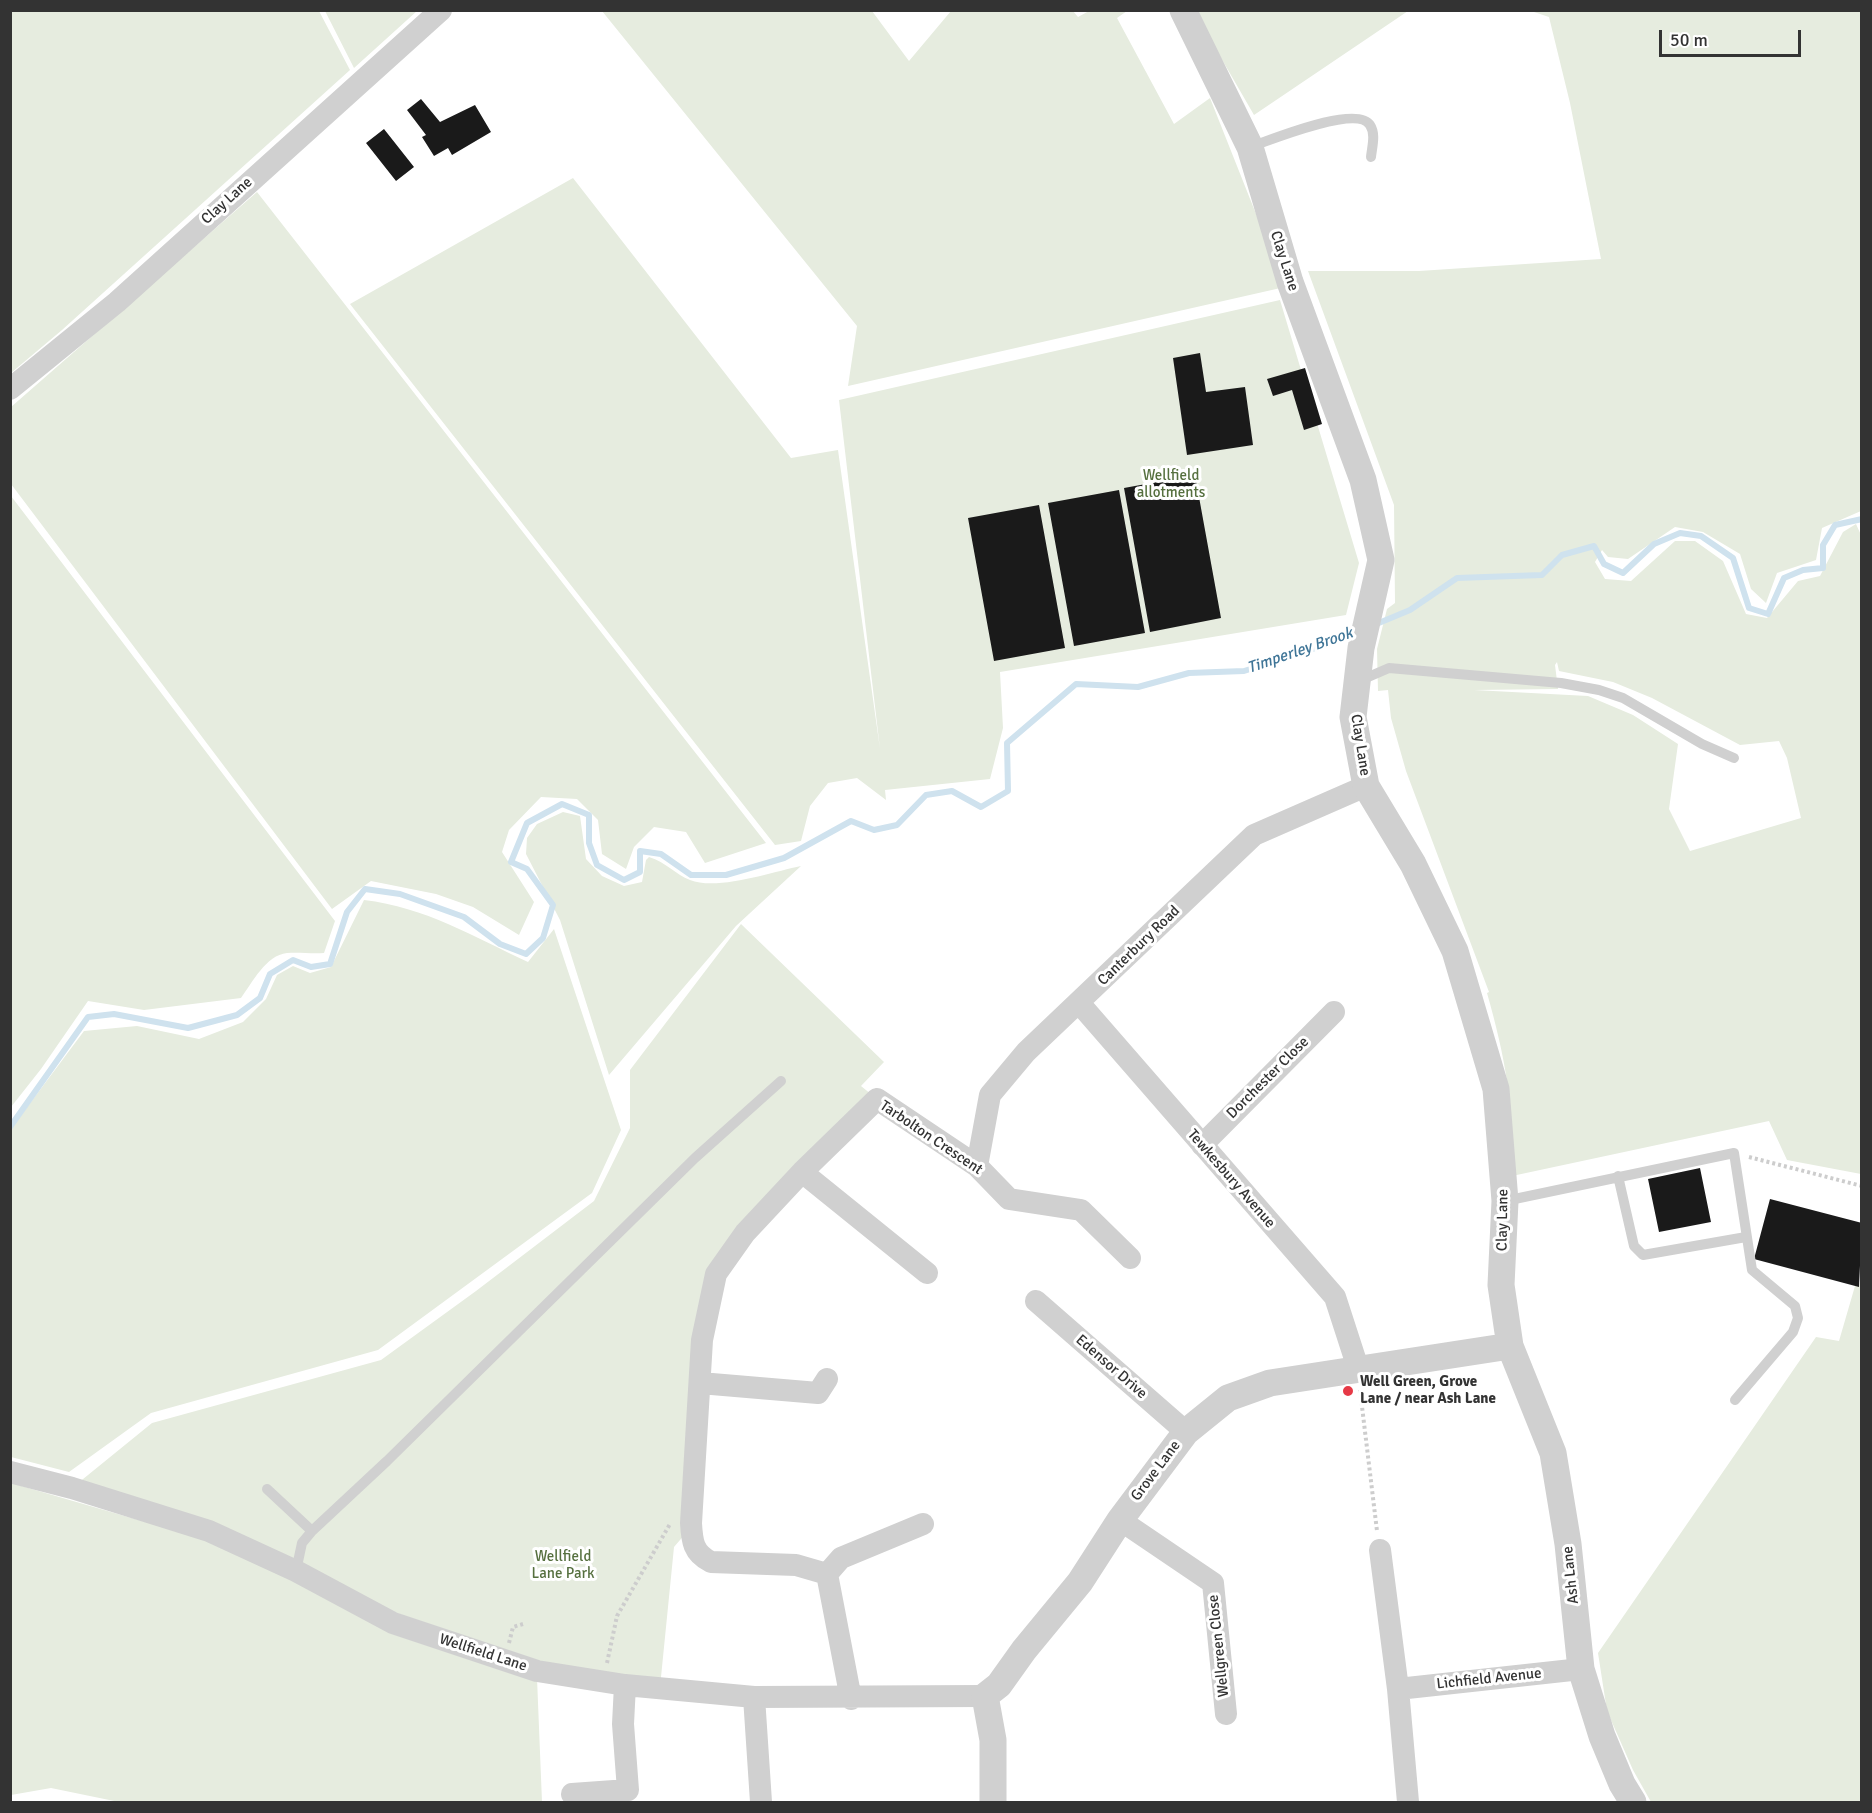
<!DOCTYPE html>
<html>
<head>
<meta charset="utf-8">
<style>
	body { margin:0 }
	#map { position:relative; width:1872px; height:1813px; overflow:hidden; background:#fff; font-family:Signika,sans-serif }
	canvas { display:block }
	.frame { position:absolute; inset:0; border:12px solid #333; pointer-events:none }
	.scale { position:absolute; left:1659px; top:30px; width:142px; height:27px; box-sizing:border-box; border:3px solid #333; border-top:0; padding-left:8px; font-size:18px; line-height:21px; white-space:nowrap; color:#333; -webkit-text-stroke:4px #fff; paint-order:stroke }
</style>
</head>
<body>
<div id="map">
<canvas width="1872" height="1813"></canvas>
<div class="frame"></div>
<div class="scale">50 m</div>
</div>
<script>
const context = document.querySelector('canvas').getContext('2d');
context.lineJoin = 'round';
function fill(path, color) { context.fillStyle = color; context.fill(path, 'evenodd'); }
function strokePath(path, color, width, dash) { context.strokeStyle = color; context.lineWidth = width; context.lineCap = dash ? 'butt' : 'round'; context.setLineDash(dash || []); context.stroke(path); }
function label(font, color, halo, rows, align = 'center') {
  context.font = font + ' Signika,sans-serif'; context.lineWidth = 6; context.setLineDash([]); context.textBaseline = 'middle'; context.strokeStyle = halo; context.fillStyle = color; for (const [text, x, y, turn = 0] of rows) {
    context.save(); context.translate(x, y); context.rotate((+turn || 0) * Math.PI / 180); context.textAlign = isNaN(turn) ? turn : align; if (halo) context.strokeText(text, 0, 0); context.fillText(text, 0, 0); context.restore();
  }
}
fill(new Path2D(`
	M11,10L319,11L350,70L62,330L11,373Z
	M325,11H417L354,68Z
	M602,11H872L909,61L951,11H1073L1078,17L1089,11H1127L1117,18L1174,124L1210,98L1285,287L848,386L857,326Z
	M1194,11H1408L1254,115Z
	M1531,11H1861V511L1822,528L1816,560L1777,573L1766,603L1751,589L1740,554L1703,532L1675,527L1628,559L1608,557L1602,550L1595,562L1605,579L1631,581L1675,541H1695L1723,561L1746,614L1767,618L1798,581L1820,576L1843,532L1856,524L1861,535V1174L1787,1160L1769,1121L1512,1176C1515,1110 1505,1056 1487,993L1489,992L1406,771L1391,718L1388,690L1378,691L1377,649L1387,609L1395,603L1394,505L1308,271H1419L1601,259L1570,103L1549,17ZM1557,662L1559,671L1613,682L1652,698L1740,745L1779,741L1787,758L1801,818L1690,851L1669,809L1678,744L1633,715L1588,696L1474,690L1558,689L1555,665Z
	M573,178L791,458L838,450L880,749L839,400L1280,300L1359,563L1346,615L1000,672L1003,728L990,779L885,790L886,800L857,778L828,783L810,806L801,841L775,845L350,304Z
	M257,192L766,843L705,863L686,832L654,827L634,847L626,869L602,854L598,820L577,799L541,797L509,830L502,852L534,902L519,935L473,907L436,894L371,881L332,909L11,484V407Z
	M11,496L335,921L324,953C311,954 300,952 287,953C266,955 252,983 241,998L144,1010L88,1001L41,1069L11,1107Z
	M563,812L580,816L586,859L602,876L624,886L642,882L646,860L649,857C666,862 676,875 690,880C717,891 772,872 801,866L736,926L609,1075L560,920L526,854L527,838L537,824Z
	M364,900C425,907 474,937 528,962L554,929L621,1130L592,1193L378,1350L151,1413L69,1472L11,1457L10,1132L16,1122L84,1031L137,1026L199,1039L243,1022L266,999L277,975L293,966L310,973L331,967Z
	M741,924L884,1062L861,1086L877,1099L716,1274L686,1533L674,1547L660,1687L537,1671L296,1571L72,1488L152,1423L381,1360L476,1291L594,1201L630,1128V1070Z
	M1861,1279V1802H1651L1633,1770L1607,1711L1598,1653L1816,1337L1839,1341L1855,1286H1859Z
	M11,1483L204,1539L537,1678L542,1802H119L51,1788L11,1795Z`), '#e6ecdf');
strokePath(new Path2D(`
	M1374,625L1410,610L1457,578L1542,575L1562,555L1594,546L1604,564L1623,573L1654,544L1680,533L1701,536L1733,558L1749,608L1768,614L1784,578L1803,570L1823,568V545L1835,525L1862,519
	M10,1127L88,1017L114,1014L188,1028L237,1015L260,998L270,974L293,960L311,967L330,964L347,912L365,889L400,894L464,917L500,944L526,954L543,938L553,905L527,869L511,862L527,823L562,804L589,815V843L597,865L624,880L640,872V851L661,854L691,875H726L784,858L851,821L874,830L897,825L926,795L952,791L981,807L1008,791L1007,743L1076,684L1138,687L1189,673L1244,671L1310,650L1356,632`), '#cfe2ee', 6);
fill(new Path2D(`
	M421,99L440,122L475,105L491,132L452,155L448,148L434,156L422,137L426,135L407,110Z
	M384,129L414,167L396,181L366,143Z
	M1200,353L1206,392L1245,387L1253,445L1187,455L1173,358Z
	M1305,368L1322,424L1304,430L1292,390L1273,396L1267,379Z
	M1195,475L1221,618L1150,632L1124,488Z
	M1119,490L1145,633L1074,646L1048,503Z
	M1039,505L1065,648L994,661L968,518Z
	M1700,1168L1711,1222L1659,1232L1648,1179Z
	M1770,1199L1862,1223L1859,1287L1754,1259Z`), '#1a1a1a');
strokePath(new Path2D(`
	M1749,1157L1862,1186
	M1360,1390L1377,1531
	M509,1643L513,1627L523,1624
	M607,1663L617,1616L670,1524`), '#cdcdcd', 4, [3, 3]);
strokePath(new Path2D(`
	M1250,147C1271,140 1357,104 1370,125C1376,134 1372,147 1371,157
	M1359,681L1389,668L1561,683L1599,690L1623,698L1702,744L1734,758
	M1618,1176L1634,1246L1643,1255L1746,1237
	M1505,1201L1734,1153L1752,1270L1795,1306L1798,1318L1793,1332L1735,1400
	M267,1489L312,1531
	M296,1571L302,1543L312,1531L387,1461L695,1158L781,1081`), '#d0d0d0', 10);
strokePath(new Path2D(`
	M10,389L117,302L441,10
	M1080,1004L1335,1297L1358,1368
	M1202,1145L1334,1012
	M977,1166L990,1095L1026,1052L1254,835L1366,786
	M802,1172L927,1273
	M1036,1301L1186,1432
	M700,1383L818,1393L827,1379
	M10,1472L72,1488L209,1531L296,1571L393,1623L537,1671L625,1685L754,1697L985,1696
	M1120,1520L1213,1583L1226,1714
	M1380,1550L1398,1689L1408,1802
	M827,1574L841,1558L923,1524
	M1398,1689L1581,1669
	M754,1697L761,1802
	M851,1699L827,1574L796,1565L711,1562C693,1553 692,1541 691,1523L702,1340L716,1274L745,1233L802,1172L877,1099L977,1166L1009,1199L1081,1210L1130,1258
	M572,1794L628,1790L623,1724L625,1685`), '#d0d0d0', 22);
strokePath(new Path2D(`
	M1183,10L1250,147L1290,282L1363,480L1381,560L1361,648L1353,717L1366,786L1413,864L1455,951L1496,1089L1505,1201L1501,1285L1510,1346L1553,1453L1568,1544L1581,1669L1602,1736L1622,1784L1633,1802
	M993,1802V1740L985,1696L999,1685L1024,1650L1080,1582L1120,1520L1186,1432L1228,1398L1270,1383L1510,1346`), '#d0d0d0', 27);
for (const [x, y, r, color] of [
	[1348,1391,6,"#e63946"]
]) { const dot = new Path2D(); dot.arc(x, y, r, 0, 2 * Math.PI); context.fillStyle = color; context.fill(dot); strokePath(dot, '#fff', 2); }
label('15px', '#333', '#fff', [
	["Clay Lane",227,201,-42],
	["Clay Lane",1284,261,72],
	["Clay Lane",1360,745,81],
	["Canterbury Road",1139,946,-44],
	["Dorchester Close",1268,1078,-45],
	["Tarbolton Crescent",931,1138,34],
	["Tewkesbury Avenue",1231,1179,49],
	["Clay Lane",1503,1220,-89],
	["Edensor Drive",1111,1367,41],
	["Grove Lane",1156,1471,-53],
	["Ash Lane",1571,1575,-96],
	["Wellgreen Close",1219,1646,-96],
	["Wellfield Lane",483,1653,18],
	["Lichfield Avenue",1489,1679,-6]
]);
label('15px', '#56703f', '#fff', [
	["Wellfield",1171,476],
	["allotments",1171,493],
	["Wellfield",563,1557],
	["Lane Park",563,1574]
]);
label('bold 15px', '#333', '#fff', [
	["Well Green, Grove",1360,1382],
	["Lane / near Ash Lane",1360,1399]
], 'left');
label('italic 16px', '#3f7597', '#fff', [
	["Timperley Brook",1300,651,-19]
]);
</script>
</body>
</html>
